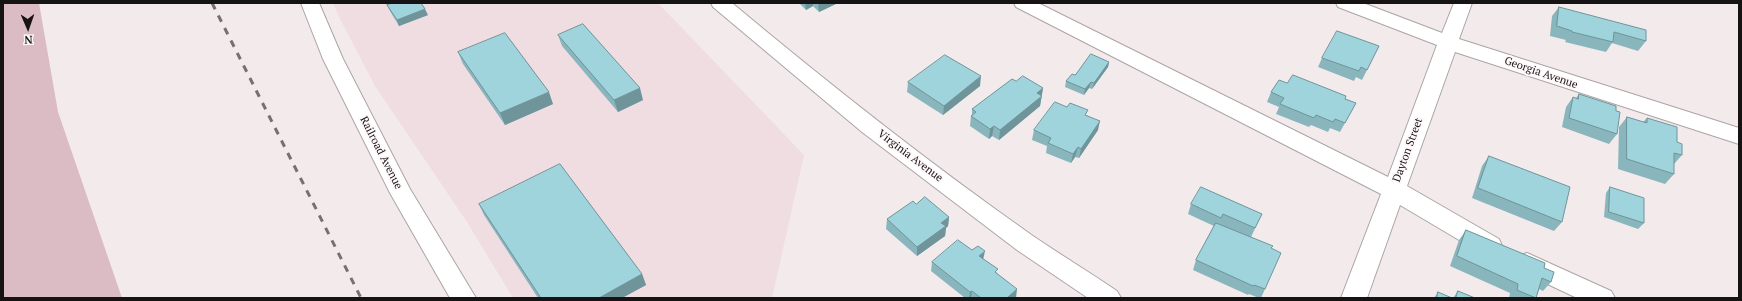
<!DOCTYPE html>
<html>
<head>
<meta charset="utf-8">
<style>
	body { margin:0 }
	#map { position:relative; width:1742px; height:301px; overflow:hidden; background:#f3eaec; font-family:"PT Serif",serif }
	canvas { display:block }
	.frame { position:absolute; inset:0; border:4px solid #161314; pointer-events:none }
	.north { position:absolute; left:8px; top:8px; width:40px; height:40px; -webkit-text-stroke:3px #fff8fa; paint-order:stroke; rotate:178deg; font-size:11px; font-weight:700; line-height:16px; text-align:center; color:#161314 }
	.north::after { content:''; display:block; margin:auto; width:14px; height:18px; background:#161314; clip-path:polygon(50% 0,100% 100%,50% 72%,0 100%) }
</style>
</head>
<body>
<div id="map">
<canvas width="1742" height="301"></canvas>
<div class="frame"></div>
<div class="north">N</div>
</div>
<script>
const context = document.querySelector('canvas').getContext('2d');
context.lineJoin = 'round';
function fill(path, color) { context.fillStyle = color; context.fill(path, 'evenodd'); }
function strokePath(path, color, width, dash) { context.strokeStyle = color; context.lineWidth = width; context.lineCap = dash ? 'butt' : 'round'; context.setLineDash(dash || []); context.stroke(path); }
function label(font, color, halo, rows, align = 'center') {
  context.font = font + ' "PT Serif",serif'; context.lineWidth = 4; context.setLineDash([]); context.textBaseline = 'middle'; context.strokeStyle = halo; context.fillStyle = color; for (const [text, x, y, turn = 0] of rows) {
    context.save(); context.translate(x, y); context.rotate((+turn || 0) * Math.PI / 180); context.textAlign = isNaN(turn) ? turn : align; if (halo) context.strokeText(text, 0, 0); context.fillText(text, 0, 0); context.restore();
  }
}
fill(new Path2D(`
	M333,3H658L804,155L772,298H513L467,222L375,86L338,15Z`), '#efdde2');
fill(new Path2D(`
	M3,3H39L58,112L122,298H3Z`), '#dbbbc4');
const minor = new Path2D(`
	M301,3H319L343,59L410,189L476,298H450L390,193L323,59Z
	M711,3H732C829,84 929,163 1033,236C1061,255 1089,272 1117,291L1121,298H1088L1017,250L862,132L713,7Z
	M1014,3H1038L1388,177L1437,45L1338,7L1336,3H1363L1442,33L1454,3H1472L1459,39L1739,128V144L1455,52L1407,186L1499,239L1502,246L1499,253L1490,256L1481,253L1400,205L1367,298H1341L1381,194L1016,7Z
	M1527,253L1611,291L1615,298H1577L1518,270L1515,263L1518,256Z`);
strokePath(minor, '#aca4a6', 2);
fill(minor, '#fff');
strokePath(new Path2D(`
	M212,3L361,298`), '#767072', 3, [7, 7]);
fill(new Path2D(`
	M799,3H838L819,12L813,6L806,10Z
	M387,5L428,15L399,26L390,11Z
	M1559,7L1646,41L1638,51L1612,43L1606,52L1565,42L1566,40L1550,36L1552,16Z
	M558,35L643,100L618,112L562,46Z
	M1379,46L1362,80L1356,77L1354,81L1318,67L1322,58Z
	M458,52L553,104L505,125L463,64Z
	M1109,62L1108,67L1092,89L1089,88L1084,95L1065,87L1066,81L1075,75Z
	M1016,81L1043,88L1040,106L999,140L992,136L989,139L970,126L971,116H972V109Z
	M908,82L980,86L943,115L907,92Z
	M1271,92L1345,99L1356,103L1340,132L1330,128L1328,132L1311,125L1309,127L1276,114L1279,107L1267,102Z
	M1579,94L1616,111L1617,134L1609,144L1562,127L1566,107L1573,97L1576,98Z
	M1087,115L1098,130L1079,158L1075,157L1071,163L1046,153L1047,146L1032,140L1034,130Z
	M1627,117L1643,122L1647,118L1677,142L1682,155L1674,164V174L1665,184L1618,169L1619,127Z
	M1489,156L1562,222L1554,231L1472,198L1482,166Z
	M1610,187L1644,223L1638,229L1604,217L1606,193Z
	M479,204L642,274L646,285L622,298H538L484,215Z
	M916,204L949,217L948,226L946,228L945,236L917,256L886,229L887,219Z
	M1191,204L1262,214L1251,237L1271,248L1265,289L1261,298H1259L1249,294L1248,295L1193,270L1196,260L1214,226L1188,214Z
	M1466,230L1544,268L1551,282L1543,291L1539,289L1536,298H1509L1510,293L1450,266L1459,240Z
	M983,259L997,273L1016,298H965L931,271L932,262Z
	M1458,291L1475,298H1453Z
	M1438,292L1452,298H1434Z`), '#89b6bd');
fill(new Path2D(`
	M805,3H813V6L806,10Z
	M818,3H838L819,12Z
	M425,9L428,15L399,26L397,20Z
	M1109,62L1108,67L1092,89L1094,83Z
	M981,76L980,86L943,115L944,106Z
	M1091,82L1089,88L1084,95L1085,89Z
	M640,88L643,100L618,112L614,100Z
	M1043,88L1040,106L999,140L1000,130L1037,93Z
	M549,92L553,104L505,125L500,113Z
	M1100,121L1098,130L1079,158L1081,149Z
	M994,126L992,136L989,139L990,129Z
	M1078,147L1075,157L1071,163L1073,154Z
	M949,217L948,226L946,228L945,236L917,256V247L941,223Z
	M985,251L983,260L979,256Z
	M642,274L646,285L622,298H599Z
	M1017,289L1016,298H1007Z
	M972,291L971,298H969L970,292Z`), '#6f949a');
const building = new Path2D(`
	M393,3H421L425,9L397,20L387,5Z
	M1559,7L1646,30V41L1614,32L1613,42L1572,32V31L1557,26Z
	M583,24L640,88L614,100L558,35Z
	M1337,31L1379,46L1367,70L1361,67L1359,71L1322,58Z
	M505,33L549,92L500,113L458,52Z
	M1091,54L1109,62L1094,83L1091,82L1085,89L1066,81L1072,74L1075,75Z
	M945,55L981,76L944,106L908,82Z
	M1293,75L1346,96L1345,99L1356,103L1345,123L1335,119L1333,122L1316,115L1314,118L1280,104L1284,98L1271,92L1279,80L1287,83Z
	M1023,76L1043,88L1037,93L1042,96L1000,130L994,126L990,129L971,116L976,112L972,109L1012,79L1016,81Z
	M1579,94L1616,106V111L1620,112L1617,134L1569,118L1573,97L1578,99Z
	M1055,102L1067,107L1070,103L1088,110L1085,115L1100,121L1081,149L1078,147L1073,154L1048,143L1051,138L1034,130Z
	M1627,117L1647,123V118L1677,127V142L1682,144V155L1674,153V174L1627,159Z
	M1489,156L1570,187L1562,222L1478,188Z
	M560,164L642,274L599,298H541L479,204Z
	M1201,187L1262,214L1255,228L1223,214L1221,218L1191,204Z
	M1610,187L1644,198V223L1609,212Z
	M925,197L949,217L941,223L946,226L917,247L887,219L913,201L916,204Z
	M1216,223L1273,246L1271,248L1281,253L1265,289L1254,285L1253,286L1196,260Z
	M1466,230L1545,263L1544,268L1554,272L1551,282L1542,278L1536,298L1517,290L1518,284L1457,256Z
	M958,240L972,250L978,246L985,251L979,256L998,269L995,272L1017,289L1007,298H981L972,291L970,292L932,262Z
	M1458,291L1475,298H1456Z
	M1438,292L1452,298H1437Z`);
fill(building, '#9fd4dc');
strokePath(building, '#6f949a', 1);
label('11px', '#161314', '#fff8fa', [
	["Georgia Avenue",1541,73,19],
	["Dayton Street",1408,150,-70],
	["Railroad Avenue",381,153,63],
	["Virginia Avenue",910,156,37]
]);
</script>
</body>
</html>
